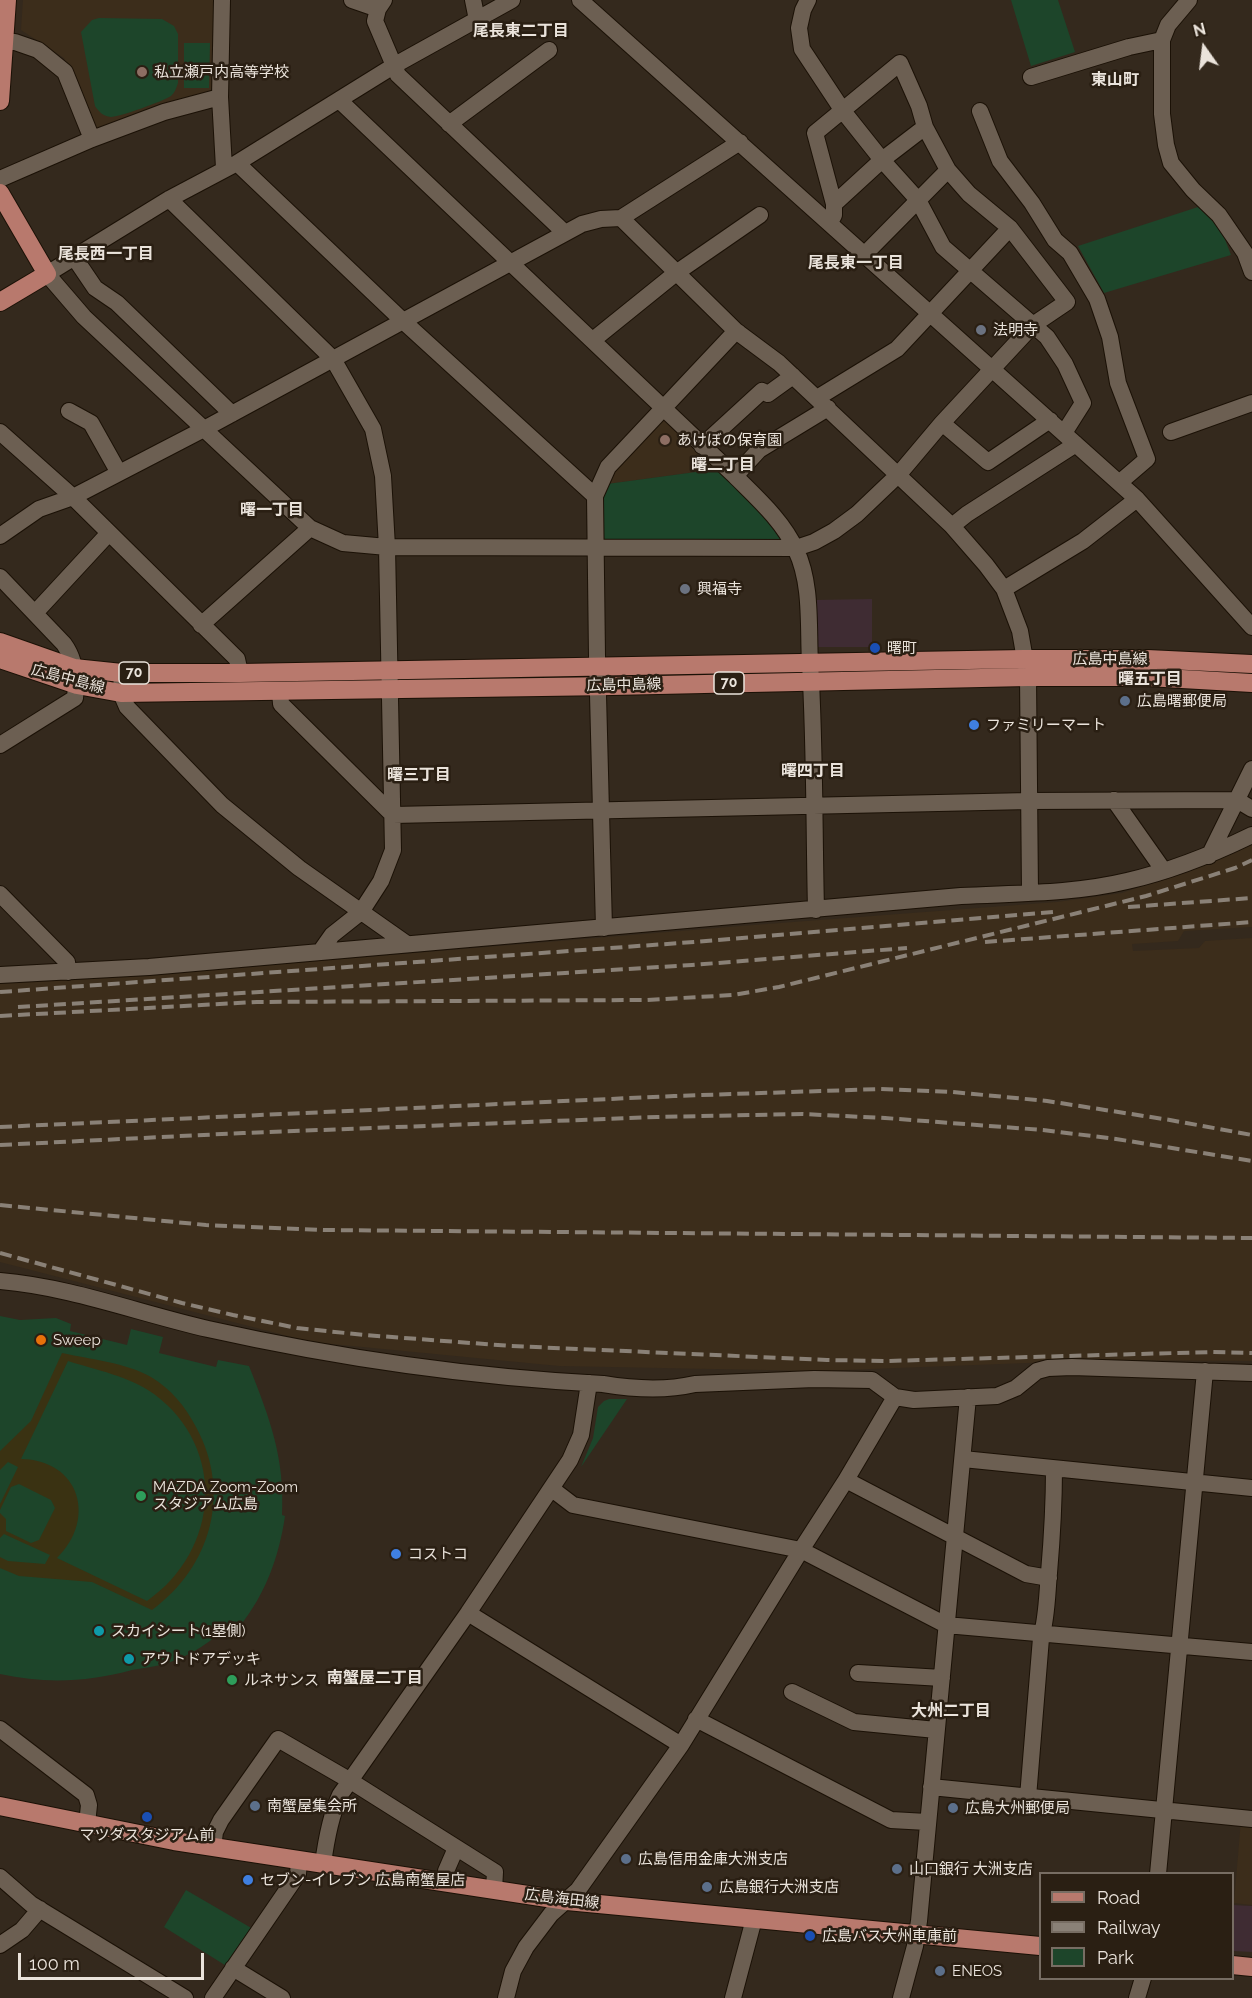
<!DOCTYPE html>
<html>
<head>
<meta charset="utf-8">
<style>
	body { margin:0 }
	#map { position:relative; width:1252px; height:1998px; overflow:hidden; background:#34291d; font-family:Raleway,sans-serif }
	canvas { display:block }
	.legend { position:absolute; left:1039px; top:1872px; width:195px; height:108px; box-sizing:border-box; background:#2a1f13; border:2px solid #776d63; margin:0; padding:8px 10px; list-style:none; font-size:18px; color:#eae3db }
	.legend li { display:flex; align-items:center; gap:12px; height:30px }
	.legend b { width:30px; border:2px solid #776d63 }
	.north { position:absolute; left:1174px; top:18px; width:60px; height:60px; -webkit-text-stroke:4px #2a1f13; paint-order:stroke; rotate:346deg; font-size:16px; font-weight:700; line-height:24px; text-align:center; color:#eae3db }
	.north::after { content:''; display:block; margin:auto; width:21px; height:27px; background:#eae3db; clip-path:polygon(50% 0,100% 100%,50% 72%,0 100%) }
	.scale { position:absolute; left:18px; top:1953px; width:186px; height:27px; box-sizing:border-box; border:3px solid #eae3db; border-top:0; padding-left:8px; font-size:18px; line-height:21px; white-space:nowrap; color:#eae3db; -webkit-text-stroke:4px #2a1f13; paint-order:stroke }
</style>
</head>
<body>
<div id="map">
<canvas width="1252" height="1998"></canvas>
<ul class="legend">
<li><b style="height:8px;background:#b8796d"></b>Road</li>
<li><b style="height:8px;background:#8a8177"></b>Railway</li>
<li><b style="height:16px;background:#1d452a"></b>Park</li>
</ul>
<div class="north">N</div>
<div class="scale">100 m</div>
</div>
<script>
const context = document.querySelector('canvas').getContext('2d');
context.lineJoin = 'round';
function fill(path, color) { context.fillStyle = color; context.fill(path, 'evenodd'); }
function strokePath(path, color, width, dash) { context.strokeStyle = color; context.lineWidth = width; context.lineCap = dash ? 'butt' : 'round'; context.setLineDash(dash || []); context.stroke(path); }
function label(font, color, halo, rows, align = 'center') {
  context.font = font + ' Raleway,"Noto Sans JP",sans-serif'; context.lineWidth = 5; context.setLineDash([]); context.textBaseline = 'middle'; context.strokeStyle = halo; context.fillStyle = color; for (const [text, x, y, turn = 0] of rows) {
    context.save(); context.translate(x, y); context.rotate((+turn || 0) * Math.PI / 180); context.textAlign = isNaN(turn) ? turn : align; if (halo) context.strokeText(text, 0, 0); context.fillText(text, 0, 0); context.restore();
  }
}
fill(new Path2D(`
	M872,599V647H813V600Z
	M1232,1905L1252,1906V1952L1233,1951Z`), '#3f2c33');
fill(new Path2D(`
	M23,0H213V86L209,93L103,130L95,127L64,58L21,30Z
	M663,418L718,469L607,484L613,473Z
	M1252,841V927L1184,931L1178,941L1132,944L1133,951L1199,948L1205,941L1252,938V1361L1104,1360L818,1371L559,1366L311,1342L0,1262V983L160,974L741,926L1057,902L1122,893L1203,865Z
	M1241,1820L1252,1822V1905L1234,1903Z`), '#3c2d1b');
fill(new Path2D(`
	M1011,0H1058L1075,52L1031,66Z
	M99,18L162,19L174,26L178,34V83C176,89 175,92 171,96C164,101 119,117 111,117C103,116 99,112 95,106L81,32L92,20Z
	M184,43H210L209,88H184Z
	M1198,207L1221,229L1231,255L1104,293L1078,246Z
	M718,469L753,501L784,538L782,543L610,544L603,538L602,495L607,484Z
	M0,1316L20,1320L56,1318L71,1324L70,1331L127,1345L131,1329L163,1337L159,1353L216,1367L218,1360L249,1366C270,1419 285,1458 282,1515L285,1516C279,1557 266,1593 240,1626L233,1621C213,1641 191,1656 164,1664C153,1667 142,1668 132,1670C88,1682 45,1684 0,1674Z
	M609,1399H627L581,1467L593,1438L598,1407L604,1401Z
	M186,1890L253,1929L228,1967L164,1927Z`), '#1d452a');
fill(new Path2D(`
	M62,1353C89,1359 127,1363 151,1377C171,1389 185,1406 196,1427C232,1493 211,1567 152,1610L92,1582L19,1576L0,1568V1557L8,1561L45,1564L50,1555L4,1534L0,1538V1513L6,1519V1531L31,1543L39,1540L55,1508L51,1500L19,1484L11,1487L0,1510V1504L18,1467L8,1462L0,1470V1451L31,1421ZM68,1361C96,1370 129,1376 154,1394C227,1448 220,1550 147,1601L57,1558C97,1519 80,1460 21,1459Z`), '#3a3212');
const minor = new Path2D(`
	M222,0L220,97L224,168
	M352,0L378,9
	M384,0L378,9L375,21L398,75L565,233
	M473,0L477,20
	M512,0L395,65L237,163L169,199L47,274L84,317L310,528L343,543L387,547L796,548L814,542L834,531L857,514L899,474L942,423L1033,325L1067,302L1010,228L969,194L948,170L925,127L919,106L900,63L815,133L834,204V215L830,223
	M580,0L1137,499L1252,627
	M808,0L803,10L799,28L802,49L843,111L882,160L918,200L943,247L1047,337L1065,364L1083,403L1064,433
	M1189,0L1168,25L1162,40V114L1166,145L1171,163L1193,190L1219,215L1245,253L1252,272
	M0,42H15L38,50L65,72L92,139
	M1031,77L1129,47L1162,40
	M339,100L735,476C757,498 783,521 796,550C812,584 808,625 810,663C815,745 814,827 816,910
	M980,111L1000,161L1032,203L1055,240L1070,253L1097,299L1110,337L1118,383L1147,459L1119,483
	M449,124L549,50
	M237,163L403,321L595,496
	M0,179L92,139L164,112L220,97
	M169,199L333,359L373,429L383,476L387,547L393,850L381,881L361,912L332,935L320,952
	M834,204L882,160L925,127
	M621,218L736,331L779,363L952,526L986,565L1004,589L1020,631L1028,677L1030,892
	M865,254L948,170
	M74,257L95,288L117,303L232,414
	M593,340L676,273L760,215
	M817,398L897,349L1010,228
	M69,411L91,423L119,473
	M942,423L988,462L1050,420
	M0,432L73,497L237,659L240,673
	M1171,432L1252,403
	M702,446L762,391L768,394L793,376
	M735,476L759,450L828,408
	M952,526L967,514L1076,444
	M0,536L39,509L73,497L204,429L582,224L601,219L621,218L740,142
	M0,577L64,644C75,659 77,680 75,698L0,745
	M1004,589L1083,541L1137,499
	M35,613L109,533
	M201,625L310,528
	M122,673L121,693L127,707L222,805L299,868L407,944
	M280,691L281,704L393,815L1029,801L1237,800L1252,809
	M1114,800L1164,871
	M1209,856L1252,769
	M0,894L67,962L68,972
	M604,928L597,656L595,496L608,467L736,331L739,333
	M0,975L149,967L961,896C1016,893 1073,894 1127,881C1171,871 1211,855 1252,835
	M0,1281C71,1287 138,1313 208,1329C338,1358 470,1377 603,1384C633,1389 665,1391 695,1384L814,1379L872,1380L895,1397L914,1400L997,1396L1016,1388L1037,1371L1048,1368L1072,1367L1252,1373
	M963,1459L1252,1488
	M846,1480L1026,1574L1049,1578
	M552,1489L573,1505L801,1550L946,1625L1252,1652
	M468,1613L681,1745
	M858,1673L942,1678
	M792,1692L854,1722L936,1730
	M696,1719L891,1820L927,1822
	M0,1729L86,1795L89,1805L87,1824
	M931,1787L1252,1819
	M1028,1797L1041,1638C1047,1617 1047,1595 1049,1573C1052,1538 1054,1504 1054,1469
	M213,1847L215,1832L221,1820L278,1739L349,1780L495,1872L494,1890
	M323,1864C326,1841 330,1817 340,1795L468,1613L570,1460L581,1435L589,1383
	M1158,1874L1205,1371
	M0,1877L31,1904L185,1998
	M444,1883L446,1871L456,1848
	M0,1945L22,1930L40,1909
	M233,1968L282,1998
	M213,1998L298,1874L299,1861
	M506,1998L513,1971L526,1947L551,1914L578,1890L681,1745L801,1550L846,1480L895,1397
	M733,1998L754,1919
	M901,1998L915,1946L919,1921L968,1397
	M1137,1998L1143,1978`);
const major = new Path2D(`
	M0,101L7,0
	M0,193L47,274L0,302
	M0,642L74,668L122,673H240L1024,659H1147L1252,664
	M0,659L77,685L121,693L612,686L1028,677H1147L1252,683
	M0,1806L174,1841L567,1901L1040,1946
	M1232,1965L1252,1967`);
strokePath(minor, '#1b1106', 18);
strokePath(major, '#1b1106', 20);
strokePath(minor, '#6c5f52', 16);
strokePath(major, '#b8796d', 18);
strokePath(new Path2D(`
	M1128,907L1252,898
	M985,942L1252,922
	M0,992L694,942L1053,912
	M18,1007L692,965L907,948
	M0,1016L257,1002L647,1000L733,995L779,987L1146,896L1235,868L1252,860
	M0,1127L674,1096L880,1089L953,1092L1047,1101L1170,1120L1252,1135
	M0,1145L243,1133L657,1117L803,1114L885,1118L1043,1130L1116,1139L1252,1161
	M0,1205L206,1225L325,1230L1252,1238
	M0,1253L182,1303L233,1315L297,1328L365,1335L511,1346L827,1360L887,1361L1212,1352L1252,1353`), '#8a8177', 4, [12, 6]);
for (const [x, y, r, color] of [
	[142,72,6,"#8d6e63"],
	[981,330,6,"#6b7280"],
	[665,440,6,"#8d6e63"],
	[685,589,6,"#6b7280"],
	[875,648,6,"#1a4fb4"],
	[1125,701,6,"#5c6f8a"],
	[974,725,6,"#3f7fe0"],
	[41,1340,6,"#e8710a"],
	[141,1496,6,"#2e9e5b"],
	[396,1554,6,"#3f7fe0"],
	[99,1631,6,"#0f9aa8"],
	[129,1659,6,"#0f9aa8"],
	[232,1680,6,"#2e9e5b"],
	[255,1806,6,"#5c6f8a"],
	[953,1808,6,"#5c6f8a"],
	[147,1817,6,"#1a4fb4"],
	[626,1859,6,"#5c6f8a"],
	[897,1869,6,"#5c6f8a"],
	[248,1880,6,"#3f7fe0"],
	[707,1887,6,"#5c6f8a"],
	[810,1936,6,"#1a4fb4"],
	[940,1971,6,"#5c6f8a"]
]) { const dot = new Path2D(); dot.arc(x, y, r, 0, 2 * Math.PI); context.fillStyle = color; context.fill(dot); strokePath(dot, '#2a1f13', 2); }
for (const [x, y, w] of [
	[134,673,30],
	[729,683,30]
]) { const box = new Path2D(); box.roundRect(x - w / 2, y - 11, w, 22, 4.5); context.fillStyle = '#2a1f13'; context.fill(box); strokePath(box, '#eae3db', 1.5); }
label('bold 14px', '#eae3db', null, [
	["70",134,673],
	["70",729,683]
]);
label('15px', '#eae3db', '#2a1f13', [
	["私立瀬戸内高等学校",154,72],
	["法明寺",993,330],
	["あけぼの保育園",677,440],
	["興福寺",697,589],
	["曙町",887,648],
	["広島曙郵便局",1137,701],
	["ファミリーマート",986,725],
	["Sweep",53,1340],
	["MAZDA Zoom-Zoom",153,1487],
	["スタジアム広島",153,1504],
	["コストコ",408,1554],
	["スカイシート(1塁側)",111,1631],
	["アウトドアデッキ",141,1659],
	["ルネサンス",244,1680],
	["南蟹屋集会所",267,1806],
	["広島大州郵便局",965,1808],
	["マツダスタジアム前",147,1835,"center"],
	["広島信用金庫大洲支店",638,1859],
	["山口銀行 大洲支店",909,1869],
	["セブン-イレブン 広島南蟹屋店",260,1880],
	["広島銀行大洲支店",719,1887],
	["広島バス大州車庫前",822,1936],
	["ENEOS",952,1971]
], 'left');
label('15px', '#eae3db', '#2a1f13', [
	["広島中島線",1110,659],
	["広島中島線",68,679,15],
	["広島中島線",624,685,-1],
	["広島海田線",562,1899,7]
]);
label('bold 16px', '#eae3db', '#2a1f13', [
	["尾長東二丁目",521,31],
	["東山町",1115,80],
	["尾長西一丁目",106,254],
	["尾長東一丁目",856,263],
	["曙二丁目",723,465],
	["曙一丁目",272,510],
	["曙五丁目",1150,679],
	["曙四丁目",813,771],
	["曙三丁目",419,775],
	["南蟹屋二丁目",375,1678],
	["大州二丁目",951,1711]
]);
</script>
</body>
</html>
